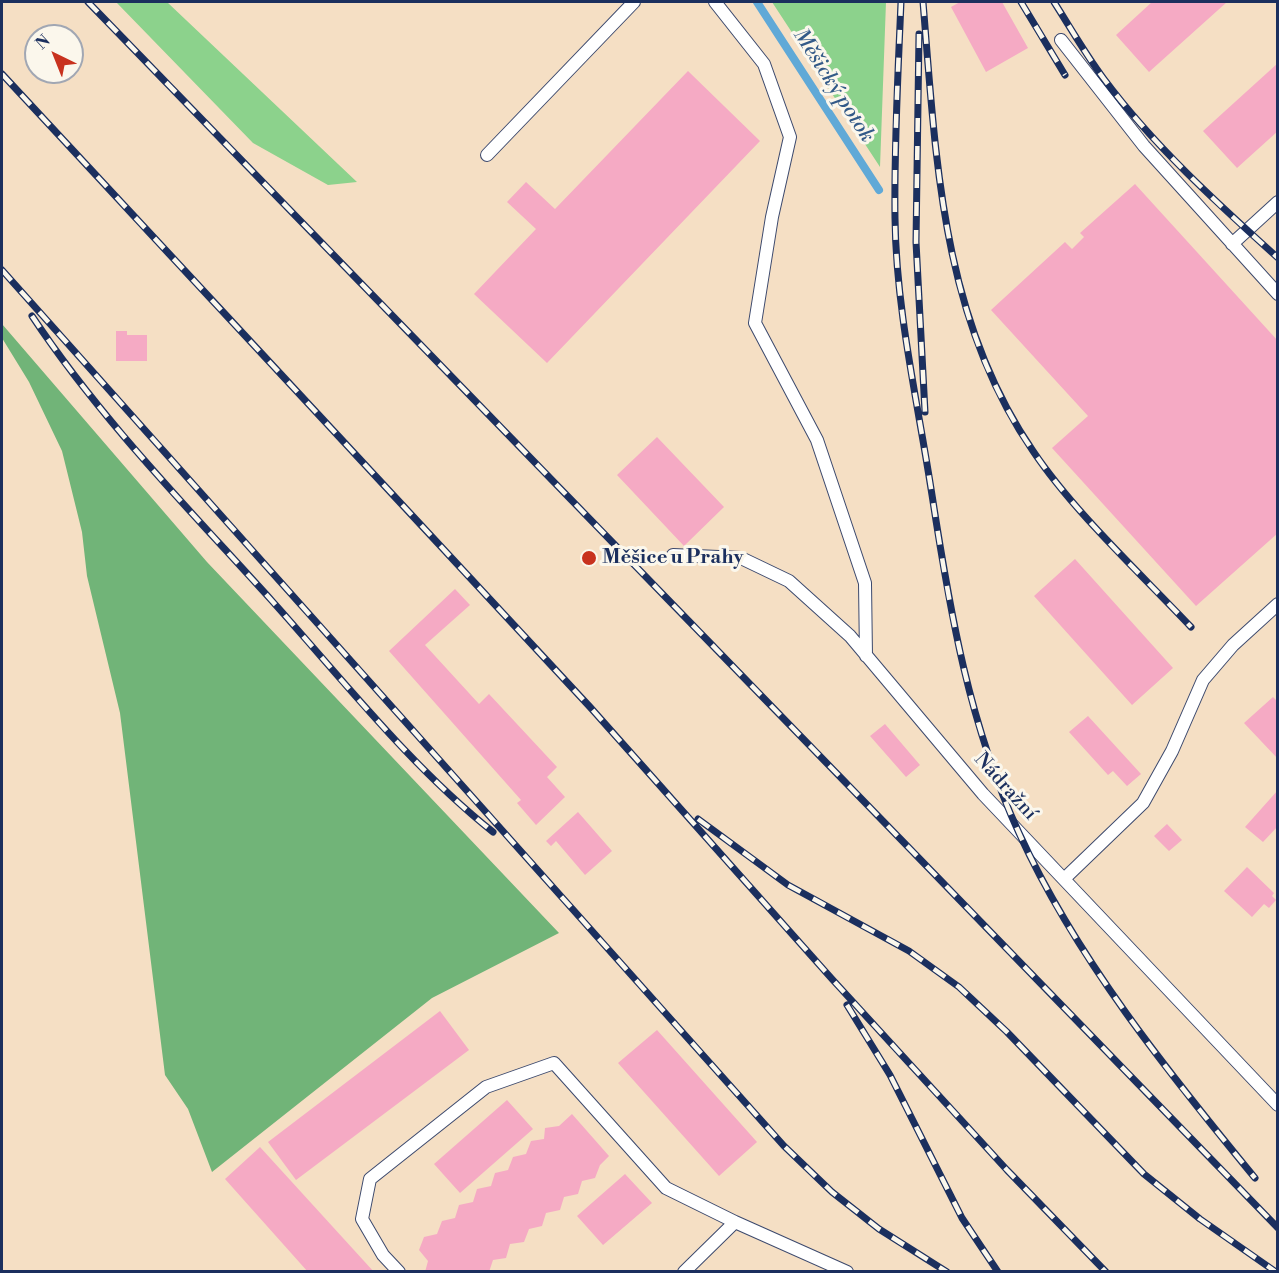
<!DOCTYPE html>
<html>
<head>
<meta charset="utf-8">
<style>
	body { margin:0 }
	#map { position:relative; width:1279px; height:1273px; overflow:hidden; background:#f5dfc4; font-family:"Libre Bodoni",serif }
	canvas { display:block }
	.frame { position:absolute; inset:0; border:3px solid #1b2f5e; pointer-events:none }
	.north { position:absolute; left:24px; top:24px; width:60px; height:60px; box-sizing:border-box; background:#fbf7ec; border:2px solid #a1a7b3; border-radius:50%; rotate:317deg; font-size:16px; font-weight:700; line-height:24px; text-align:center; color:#1b2f5e }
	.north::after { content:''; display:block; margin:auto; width:21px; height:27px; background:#c8321e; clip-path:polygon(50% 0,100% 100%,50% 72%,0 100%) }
</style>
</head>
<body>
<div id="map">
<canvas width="1279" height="1273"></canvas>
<div class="frame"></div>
<div class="north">N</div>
</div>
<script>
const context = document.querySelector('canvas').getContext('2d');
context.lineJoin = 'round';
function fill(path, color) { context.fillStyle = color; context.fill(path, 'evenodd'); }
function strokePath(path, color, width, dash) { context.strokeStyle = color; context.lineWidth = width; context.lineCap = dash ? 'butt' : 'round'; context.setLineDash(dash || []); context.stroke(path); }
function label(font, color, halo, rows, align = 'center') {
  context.font = font + ' "Libre Bodoni",serif'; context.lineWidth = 6; context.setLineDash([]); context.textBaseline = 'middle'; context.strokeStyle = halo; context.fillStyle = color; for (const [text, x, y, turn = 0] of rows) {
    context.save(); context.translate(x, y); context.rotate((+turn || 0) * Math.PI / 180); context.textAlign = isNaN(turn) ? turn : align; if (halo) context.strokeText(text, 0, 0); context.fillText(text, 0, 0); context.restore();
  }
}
fill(new Path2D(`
	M116,2H167L357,182L328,185L253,143Z
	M772,2H886L880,167Z`), '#8cd28c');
fill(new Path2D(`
	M2,324L207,562L559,933L432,998L212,1172L188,1109L165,1075L120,713L87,576L82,532L62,451L29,382L2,338Z`), '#71b478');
strokePath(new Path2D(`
	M757,2L879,190`), '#60a9d7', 8);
fill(new Path2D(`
	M960,2H1002L1028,48L986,72L951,7Z
	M1152,2H1227L1149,72L1116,35Z
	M1278,63V131L1237,168L1203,131Z
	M688,71L760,141L547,363L474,294L536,229L507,202L526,182L555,209Z
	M1135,184L1278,341V533L1196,606L1052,448L1088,416L991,310L1065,242L1072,249L1084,237L1080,233Z
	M116,331H127V335H147V361H116Z
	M657,437L724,507L684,546L617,475Z
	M1075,559L1173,668L1132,705L1034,596Z
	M455,589L470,605L425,645L479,704L489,694L557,767L547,777L565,797L536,825L517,803L521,800L389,651Z
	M1273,697L1278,702V759L1244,723Z
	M1088,716L1141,774L1127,786L1113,771L1108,775L1069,732Z
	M885,724L920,765L906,777L870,736Z
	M1278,790V826L1263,842L1245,827Z
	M578,812L612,851L585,875L556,841L551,846L546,841Z
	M1167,824L1182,840L1169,851L1154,836Z
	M1247,867L1274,893L1272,896L1276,900L1269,908L1264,904L1252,917L1224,891Z
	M440,1011L469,1050L296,1180L268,1142Z
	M657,1030L757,1142L719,1176L618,1063Z
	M507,1100L533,1129L460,1193L434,1164Z
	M572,1114L609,1156L600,1165L595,1178L582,1181L578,1194L564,1197L560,1210L546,1213L542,1226L529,1229L524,1242L510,1244L506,1258L493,1260L489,1272H425L428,1261L419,1250L424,1237L437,1234L442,1221L455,1218L459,1205L473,1202L477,1189L491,1186L495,1173L508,1170L513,1157L526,1154L531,1141L544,1139L545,1128L559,1126Z
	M260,1147L374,1272H308L225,1179Z
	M625,1174L652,1203L603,1245L577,1216Z`), '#f5aac4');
const service = new Path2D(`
	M715,2L764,64L790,137L772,217L755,323L817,440L865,583L866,656
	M1061,40L1144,146L1278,294
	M487,155L634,2
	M1232,244L1278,202
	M673,555L741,558L789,581L850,636L983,794L1278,1105
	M1064,879L1143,803L1172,751L1203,680L1233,645L1278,604
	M399,1272L383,1255L362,1219L370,1179L486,1087L554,1063L666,1188L735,1222L847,1272
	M684,1272L735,1222`);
strokePath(service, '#3c496d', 14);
strokePath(service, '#fff', 12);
const rail = new Path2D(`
	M88,2L1278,1228
	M901,2C898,73 894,146 895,218C896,311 918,403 932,495C950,612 969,724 1019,833C1076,958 1168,1072 1255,1178
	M923,2C936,158 941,317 1033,451C1074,512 1140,573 1191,627
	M1021,2L1065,75
	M1054,2C1070,27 1086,55 1104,79C1154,146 1216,202 1278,258
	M919,34L916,242L925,412
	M2,74L590,707L832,979L1007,1170L1106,1272
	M2,270L784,1146L832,1192L879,1229L947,1272
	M32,316C101,420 190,510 273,602C344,681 410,766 493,832
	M698,819L788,885L909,951L959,987L1007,1032L1144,1174L1200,1219L1276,1272
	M847,1005L890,1075L962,1218L998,1272`);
strokePath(rail, '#1b2f5e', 7);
strokePath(rail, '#fbf7ec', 4.5, [14]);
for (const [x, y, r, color] of [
	[589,558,8,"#c8321e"]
]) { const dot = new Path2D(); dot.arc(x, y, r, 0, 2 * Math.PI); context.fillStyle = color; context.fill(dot); strokePath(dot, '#fbf7ec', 2); }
label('bold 20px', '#1b2f5e', '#fbf7ec', [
	["Měšice u Prahy",602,558]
], 'left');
label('20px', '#1b2f5e', '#fbf7ec', [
	["Nádražní",1005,787,48]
]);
label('italic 21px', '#335a88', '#fbf7ec', [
	["Měšický potok",833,86,57]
]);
</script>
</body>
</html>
